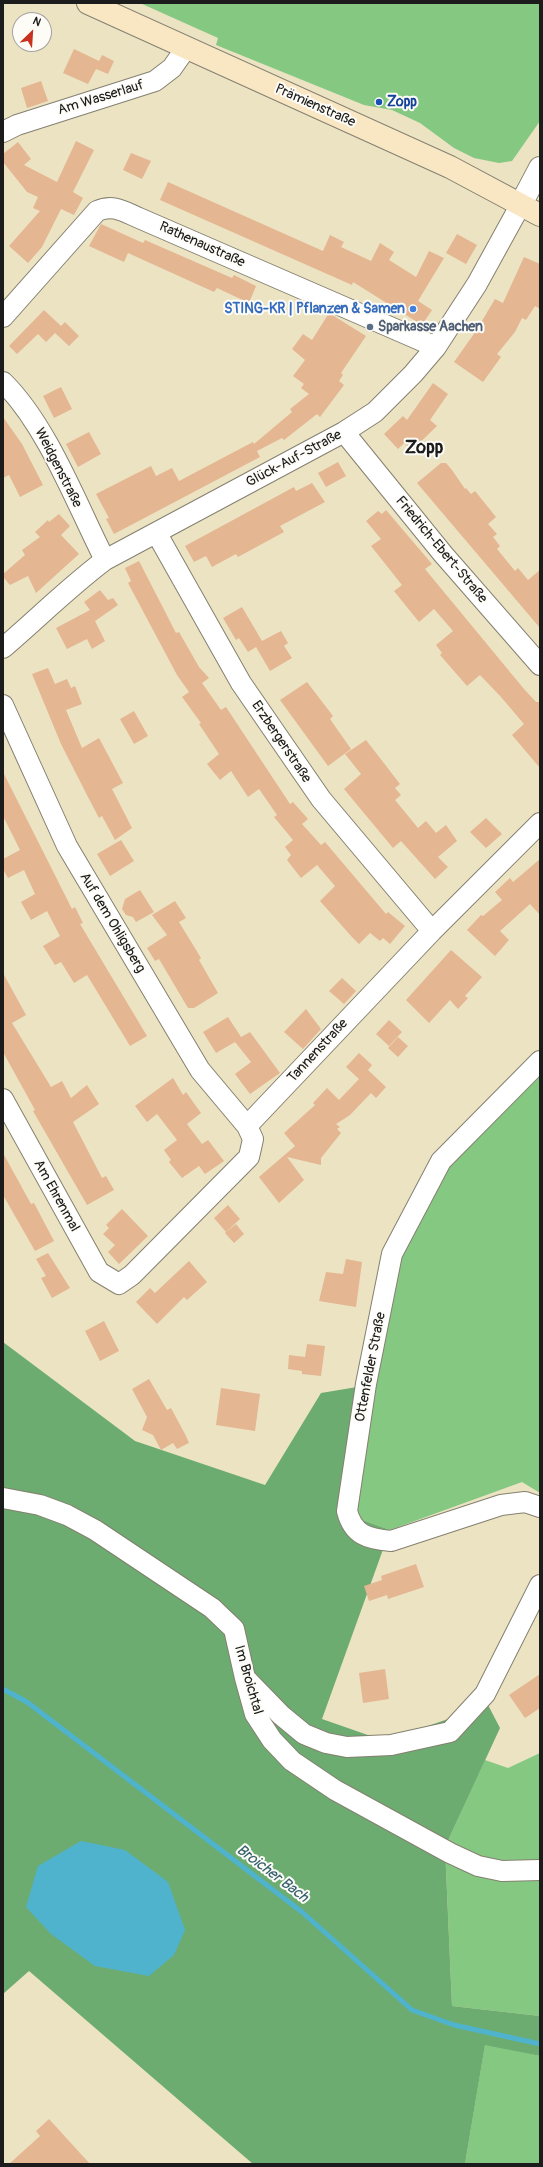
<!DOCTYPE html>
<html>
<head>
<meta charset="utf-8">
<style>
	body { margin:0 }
	#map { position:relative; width:543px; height:2167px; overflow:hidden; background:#ece3c3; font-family:Pangolin,sans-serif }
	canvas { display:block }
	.frame { position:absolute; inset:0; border:4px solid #1c1c1c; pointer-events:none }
	.north { position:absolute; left:12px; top:12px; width:40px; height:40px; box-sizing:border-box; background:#fdfcf7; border:1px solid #a3a29f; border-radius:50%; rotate:25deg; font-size:11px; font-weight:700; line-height:16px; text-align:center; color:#1c1c1c }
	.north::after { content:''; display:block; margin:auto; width:14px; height:18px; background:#c8321e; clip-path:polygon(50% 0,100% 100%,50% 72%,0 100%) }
</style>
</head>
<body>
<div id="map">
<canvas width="543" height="2167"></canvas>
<div class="frame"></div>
<div class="north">N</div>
</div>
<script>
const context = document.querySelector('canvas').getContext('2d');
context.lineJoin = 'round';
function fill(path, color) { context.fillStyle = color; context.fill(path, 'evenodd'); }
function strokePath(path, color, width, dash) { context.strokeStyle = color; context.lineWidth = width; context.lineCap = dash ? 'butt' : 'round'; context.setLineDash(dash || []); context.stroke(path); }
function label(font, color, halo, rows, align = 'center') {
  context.font = font + ' Pangolin,sans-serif'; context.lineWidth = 4; context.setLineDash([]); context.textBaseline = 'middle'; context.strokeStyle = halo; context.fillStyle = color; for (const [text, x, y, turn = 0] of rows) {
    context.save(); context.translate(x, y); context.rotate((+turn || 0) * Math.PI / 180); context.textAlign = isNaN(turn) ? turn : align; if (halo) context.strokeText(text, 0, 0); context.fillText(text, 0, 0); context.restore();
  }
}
fill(new Path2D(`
	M140,3H540V121L512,161L499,163L474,158L454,148L420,123L392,110L364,105L216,45L218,38Z
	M540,1072V1493L522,1482L390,1530L357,1518L375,1384L399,1257L448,1166Z
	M540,1753V2016L452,2006L445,1847L485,1760L508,1768Z
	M485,2044L540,2056V2164H465Z`), '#85c882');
fill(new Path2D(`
	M3,1342L135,1441L265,1485L321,1393L375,1384L357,1518L390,1530L322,1719L385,1741L488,1705L500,1728L445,1847L452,2006L540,2016V2056L485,2045L465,2164H253L29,1971L3,1994Z`), '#6cac70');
fill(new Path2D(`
	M81,1841L125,1850L168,1882L185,1930L174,1955L149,1976L95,1966L51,1934L26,1907L38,1866Z`), '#4fb3ce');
strokePath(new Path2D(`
	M3,1689L27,1702L302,1912L412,2010L454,2025L540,2044`), '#4fb3ce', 5);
fill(new Path2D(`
	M74,49L99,61L102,55L114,61L108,74L96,69L88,84L63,73Z
	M41,81L48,101L27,108L21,88Z
	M76,141L94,150L73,192L83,198L74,215L61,209L42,247L28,263L9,246L40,211L33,208L38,197L27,192L3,162V154L18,142L31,159L24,165L57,182Z
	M131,153L151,161L142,179L123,170Z
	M168,182L323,251L330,235L344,242L341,247L371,261L380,243L394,252L389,260L416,277L429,251L444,258L418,301L432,310L422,325L353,282L352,285L160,200Z
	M101,224L143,243L145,240L232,278L234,275L256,286L249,303L217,288L214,292L128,253L124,262L89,246Z
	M457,234L477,245L466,264L446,253Z
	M524,257L540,264V309L535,306L526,320L522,318L515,332L497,354L501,357L483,382L454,362L476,331L495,299L503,303Z
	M44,310L61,326L65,322L79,336L69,346L55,333L46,342L38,334L17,354L9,346Z
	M329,313L366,336L341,373L343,375L339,381L344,385L320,417L317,414L284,440L282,438L257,451L260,457L114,534L106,519L109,518L96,494L151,466L156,476L172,468L179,481L253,442L254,444L292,412L290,409L309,394L301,388L304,384L293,376L305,360L292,349L303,334L312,340Z
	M433,383L448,394L430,420L437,426L412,450L404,443L398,449L384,434L403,416L407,420Z
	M61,387L72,409L54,418L43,396Z
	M3,417L22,444L43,485L20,497L9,475L3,478Z
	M89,432L101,454L78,467L66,444Z
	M338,462L346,476L326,487L318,473Z
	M441,463H446L452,470L465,489L466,488L471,494L475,491L496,517L488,524L497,534L493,537L500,546L497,549L515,571L518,568L528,580L540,570V628L417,483Z
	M312,483L325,502L280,526L284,532L238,557L236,554L212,567L206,556L194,562L185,546L294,487L296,491Z
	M386,510L432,564L425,569L524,689L536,702H540V768L512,735L524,724L501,697L480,675L467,686L440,655L442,653L436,645L453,631L434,609L419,622L394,591L402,585L371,546L381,539L366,521L378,511L382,514Z
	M59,514L70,526L61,535L79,554L36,593L28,576L10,585L3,577V574L25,555L22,550L40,537L35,532L48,520L49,522Z
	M139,561L176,633L179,632L199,667L209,678L202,683L221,710L226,707L290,804L293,802L308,819L302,824L321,845L325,842L386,914L388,912L405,926L390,944L383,938L380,941L370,933L359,944L352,937L320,901L335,886L317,865L301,878L287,860L291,855L285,847L293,840L274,817L277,815L259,789L248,797L231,771L220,780L207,764L219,754L199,724L201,723L182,697L189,692L177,675L128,583L131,581L125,568Z
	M100,590L108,600L113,598L118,605L95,621L105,641L92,649L87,639L67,649L56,628L90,610L84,602Z
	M242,607L262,641L281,631L288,643L284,646L292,658L270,671L256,647L248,652L239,638L236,640L223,618Z
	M48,668L55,684L67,679L71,688L75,686L82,704L66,710L82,748L99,738L123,783L112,789L132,828L115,840L102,816L99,818L88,797L61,744L32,674Z
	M307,682L333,716L330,719L351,749L328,766L280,700Z
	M134,711L148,736L134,744L120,719Z
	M366,740L400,784L395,788L401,795L395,800L418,828L426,821L436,833L446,825L457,841L438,857L448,867L435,879L401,841L393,848L344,789L361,774L345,754Z
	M3,772L72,909L75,907L83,923L80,924L147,1036L130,1046L87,975L74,983L61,962L55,965L43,946L60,936L47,911L31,920L21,902L35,894L24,870L8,878L3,869V859L20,850L3,816Z
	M486,818L502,834L486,848L470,832Z
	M121,840L134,861L110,876L97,854Z
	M540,859V915L530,904L500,931L509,940L495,956L467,930L481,915L483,916L502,900L495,892L510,878L513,882Z
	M140,890L154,912L136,922L133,917L126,915L122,909L125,899Z
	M175,901L186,918L179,922L201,958L199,960L218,993L194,1008H188L159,959L155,961L147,948L167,935L152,915Z
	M451,950L482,977L465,996L468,998L458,1009L450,1000L429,1023L406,1000Z
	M3,973L26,1015L12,1023L51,1087L62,1081L71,1098L87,1085L99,1104L73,1122L102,1178L106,1176L114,1190L87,1205L33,1111L35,1110L3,1052Z
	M342,978L356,991L344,1004L329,991Z
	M306,1009L321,1029L303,1049L284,1032Z
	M228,1017L241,1037L250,1032L280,1073L250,1094L235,1074L251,1062L235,1042L216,1053L203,1032Z
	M389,1020L402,1032L389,1046L376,1034Z
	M398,1037L408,1046L398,1057L388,1048Z
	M359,1053L372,1065L368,1070L386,1087L376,1098L371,1093L350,1115L336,1124L340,1127L337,1129L341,1133L321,1158V1165L287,1157L304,1180L279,1203L259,1177L295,1146L284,1133L315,1105L313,1103L327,1088L339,1100L359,1079L346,1067Z
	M173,1078L183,1095L186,1092L201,1113L187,1124L202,1144L208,1140L224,1161L205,1174L199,1166L182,1178L169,1162L171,1160L164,1150L177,1140L157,1114L147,1122L135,1106Z
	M3,1153L31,1204L34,1203L54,1241L35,1251L3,1195Z
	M228,1205L240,1219L226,1232L214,1218Z
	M122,1209L148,1236L119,1264L108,1252L115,1245L103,1234L109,1228L106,1225Z
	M236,1224L244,1234L234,1243L225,1233Z
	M48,1253L70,1288L52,1298L41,1278L46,1276L36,1259Z
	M346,1259L362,1262L356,1307L319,1301L326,1272L343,1274Z
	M189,1261L207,1282L187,1300L184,1297L157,1324L136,1302L150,1288L155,1293Z
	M104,1321L119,1351L100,1361L85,1331Z
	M307,1344L325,1346L321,1376L302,1374V1371L288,1369L289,1355L305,1357Z
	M149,1379L167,1410L171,1408L186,1436L189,1443L177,1449L173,1443L161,1450L153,1435L142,1430L147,1417L132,1389Z
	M221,1388L260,1394L255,1431L216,1425Z
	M416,1564L424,1587L388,1599L387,1595L369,1601L364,1586L382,1580L381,1576Z
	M385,1669L389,1699L363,1703L359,1673Z
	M540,1674V1708L525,1718L509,1695Z
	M49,2119L90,2164H9L40,2136L36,2131Z`), '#e4b691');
const minor = new Path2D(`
	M3,132L17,125L155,81L172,68L186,48
	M3,317L97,211C113,204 123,211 139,218L436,347
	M3,382C47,425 77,505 105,560
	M344,432L443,554L540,665
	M157,534L241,683L321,799L432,931
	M3,648C37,619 69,587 105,560L344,432L375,412L413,374L436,347L477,284L521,204
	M3,705L67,846L200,1070L247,1126
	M540,1061L441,1161L392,1254L366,1384L347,1511C353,1535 368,1539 391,1541L501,1505L525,1502L540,1507
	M3,1099L99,1272L119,1284L132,1275L249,1157L253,1139L247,1126L432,931L540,823
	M3,1498L40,1505L67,1515L95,1530L212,1608L234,1629L245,1678L255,1714L272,1740L292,1761L335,1790L450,1853L478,1866L502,1871L540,1870
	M247,1680L281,1715L304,1734L326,1743L347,1747L391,1745L450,1732L485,1694L540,1585`);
const tertiary = new Path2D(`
	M521,204L540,168`);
const secondary = new Path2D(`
	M88,3L450,167L540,215`);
strokePath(minor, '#848070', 22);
strokePath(tertiary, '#848070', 24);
strokePath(secondary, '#848070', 24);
strokePath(minor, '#fff', 20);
strokePath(tertiary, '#fff', 22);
strokePath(secondary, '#f9e7c3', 22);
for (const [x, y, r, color] of [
	[379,102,4,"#1a4fb4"],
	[413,309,4,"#3f7fe0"],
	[370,327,4,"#5c6f8a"]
]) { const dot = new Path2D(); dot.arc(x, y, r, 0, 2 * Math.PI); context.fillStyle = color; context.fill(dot); strokePath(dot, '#fdfcf7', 1.5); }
label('14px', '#1c1c1c', '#fdfcf7', [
	["Am Wasserlauf",101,98,-17],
	["Prämienstraße",315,106,24],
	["Rathenaustraße",202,245,24],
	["Glück-Auf-Straße",294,459,-28],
	["Weidgenstraße",58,468,63],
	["Friedrich-Ebert-Straße",441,550,50],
	["Erzbergerstraße",281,742,56],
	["Auf dem Ohligsberg",112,923,59],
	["Tannenstraße",318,1051,-47],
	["Am Ehrenmal",56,1196,61],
	["Ottenfelder Straße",371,1367,-79],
	["Im Broichtal",248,1680,74]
]);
label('bold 14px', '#164399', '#fdfcf7', [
	["Zopp",387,102]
], 'left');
label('bold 14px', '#366cbe', '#fdfcf7', [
	["STING-KR | Pflanzen & Samen",405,309]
], 'right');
label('bold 14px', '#4e5e75', '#fdfcf7', [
	["Sparkasse Aachen",378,327]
], 'left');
label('italic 15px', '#33606c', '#fdfcf7', [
	["Broicher Bach",272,1874,37]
]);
label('bold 18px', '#1c1c1c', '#fdfcf7', [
	["Zopp",424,448]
]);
</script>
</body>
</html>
